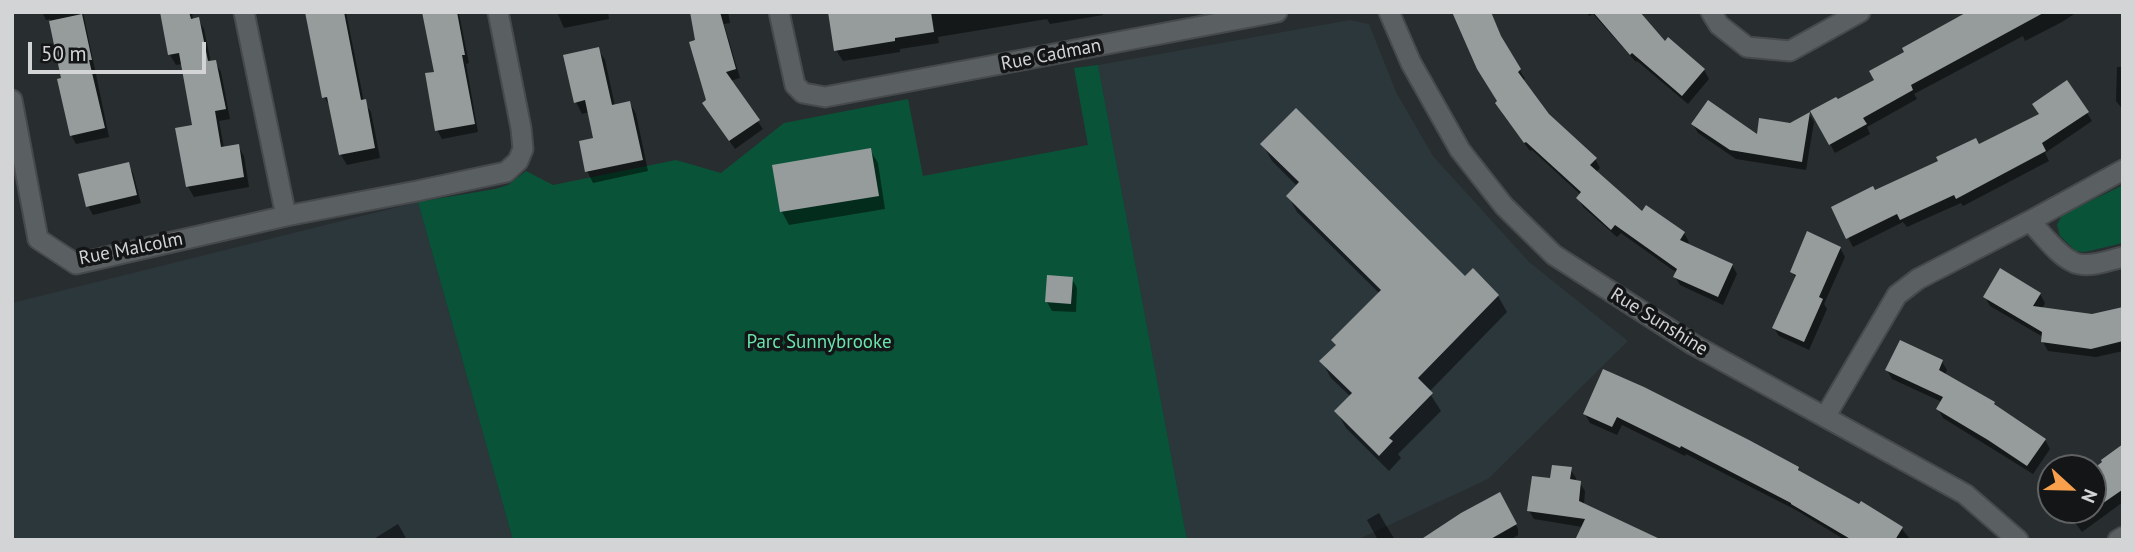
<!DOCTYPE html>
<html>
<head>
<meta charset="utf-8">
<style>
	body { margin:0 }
	#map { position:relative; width:2135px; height:552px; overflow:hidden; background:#282d2f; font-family:"PT Sans",sans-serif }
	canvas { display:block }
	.frame { position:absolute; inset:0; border:14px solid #d2d4d6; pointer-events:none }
	.north { position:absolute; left:2037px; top:454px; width:70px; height:70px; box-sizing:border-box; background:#131516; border:2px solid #5f6163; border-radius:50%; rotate:112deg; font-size:19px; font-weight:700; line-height:28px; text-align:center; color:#d2d4d6 }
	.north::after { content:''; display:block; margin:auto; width:24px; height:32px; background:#f9a04d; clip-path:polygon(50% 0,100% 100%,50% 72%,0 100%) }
	.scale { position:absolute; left:28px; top:42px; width:178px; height:32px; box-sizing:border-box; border:4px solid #d2d4d6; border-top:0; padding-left:9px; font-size:21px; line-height:24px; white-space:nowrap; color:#d2d4d6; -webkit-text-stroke:5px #131516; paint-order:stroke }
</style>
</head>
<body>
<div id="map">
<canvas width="2135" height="552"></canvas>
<div class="frame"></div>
<div class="north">N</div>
<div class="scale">50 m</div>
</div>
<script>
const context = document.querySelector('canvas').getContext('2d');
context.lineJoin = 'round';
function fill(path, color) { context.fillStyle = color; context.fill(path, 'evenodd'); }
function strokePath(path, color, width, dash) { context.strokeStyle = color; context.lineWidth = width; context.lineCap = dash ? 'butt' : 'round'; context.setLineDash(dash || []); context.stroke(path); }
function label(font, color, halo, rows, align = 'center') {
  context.font = font + ' "PT Sans",sans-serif'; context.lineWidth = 7; context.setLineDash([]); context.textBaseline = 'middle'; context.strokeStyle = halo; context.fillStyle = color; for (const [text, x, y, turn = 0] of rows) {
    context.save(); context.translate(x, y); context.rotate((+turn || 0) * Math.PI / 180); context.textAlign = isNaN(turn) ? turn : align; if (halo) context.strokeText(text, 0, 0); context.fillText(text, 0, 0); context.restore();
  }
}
fill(new Path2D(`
	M1350,20L1369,24L1396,92L1433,156L1529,262L1628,341L1488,479L1357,540H1187L1098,65Z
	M418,202L513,540H12V303Z`), '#2c373c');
fill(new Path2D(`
	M1098,65L1187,540H513L418,202L495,189L508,185L526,171L553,185L676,160L721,173L784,123L908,99L923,176L1088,145L1074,68Z
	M2123,185V243L2085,252L2076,251L2060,236L2057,225L2062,215Z`), '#095438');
fill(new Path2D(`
	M42,12H83L109,137L76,144L71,135L63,79L50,19L46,20Z
	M162,12H192L193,20L198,19L204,29L211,63L215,62L221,72L230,119L219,121L224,148L238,146L244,156L249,187L194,197L188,187L177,130L194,127L182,64L176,65L170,55Z
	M307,12H346L364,102L371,112L380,158L347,165L341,155L331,108L324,97Z
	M424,12L459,14L469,63L466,64L478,132L442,139L437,130L436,73Z
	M557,12H608L609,19L564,28Z
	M692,12H728L730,23L724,24L740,78L730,81L763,129L735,149L709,112Z
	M830,12H1103V15L1050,24L1047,19L938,37L939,43L900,49V52L843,61L836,50Z
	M1587,12H1637L1665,43L1704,70L1709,79L1688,104L1637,61L1636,62L1593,14L1589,16Z
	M1971,12H2077L2062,22L2025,41L2023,36L1914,94L1917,99L1867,127L1870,134L1835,153L1813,112L1876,81Z
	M1505,45L1525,79L1522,81L1547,115L1595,159L1600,168L1596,172L1642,213L1684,233L1689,242L1687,245L1732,265L1737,274L1723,305L1680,285L1675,277L1677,273L1621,233L1617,237L1583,207L1578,198L1581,195L1532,150L1530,151L1502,113Z
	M598,49L605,60L615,106L630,103L636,114L648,171L593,183L587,171L595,139L590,112L582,114L576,102Z
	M2117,67H2123V110L2116,101Z
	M2087,113L2092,121L2045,153L2049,161L1963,206L1961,203L1907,227L1903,222L1853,247L1833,208L1875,193L1979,146Z
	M1809,114L1814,122L1806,170L1736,159L1698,133L1693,124L1758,137L1791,124Z
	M1263,145L1465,278L1498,296L1507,312L1429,392L1441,411L1398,454L1401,458L1389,471L1346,428L1337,412L1351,397L1331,378L1322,362L1337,346L1380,294L1297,212L1288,196L1297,186L1272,161Z
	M870,150L878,163L885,209L789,225L782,212L774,166Z
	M128,164L133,173L141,203L93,215L88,206Z
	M1840,248L1845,257L1824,304L1827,309L1809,350L1779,336L1774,328L1796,279L1792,271Z
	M1072,279L1077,288L1076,312L1052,311L1047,302Z
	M2040,294L2045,303L2042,309L2092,316L2123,309V351L2096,357L2048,351L2043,342V337L1990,306L1985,297Z
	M1942,362L1947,370L1945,375L2045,440L2050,449L2033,474L1943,418L1938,409L1942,402L1892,379L1887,370Z
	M1604,371L1798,468L1801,474L1901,528L1911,540H1845L1796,510L1686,454L1685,456L1622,425L1617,435L1590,423L1585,414Z
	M2123,447V502L2082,532L2066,510H2093V469Z
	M1570,469L1576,478L1575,482L1580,483L1585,491L1584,505L1661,540L1534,519L1529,511L1552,480Z
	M1500,497L1518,529V535L1510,540H1423Z
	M1379,513L1384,522L1395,540H1378L1367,520Z
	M398,524L407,540H372Z`), '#0007');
fill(new Path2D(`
	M160,12H189L191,19L199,17L208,61L216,60L226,109L215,111L221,147L239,144L244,177L186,187L175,128L192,125L179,53L168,55Z
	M305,12H344L361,100L366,99L375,148L339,155L327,97L322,98Z
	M422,12H457L465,55H462L475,124L435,131L425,73L434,72Z
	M690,12H720L736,69L726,72L760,120L729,141L702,103L706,100L689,42L695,40Z
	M828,12H931L934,32L895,38V41L834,51Z
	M1452,12H1491L1501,36L1521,69L1518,72L1549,114L1597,158L1590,165L1642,211L1646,205L1685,232L1680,240L1733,264L1718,297L1673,277L1677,269L1615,225L1611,230L1576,198L1581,192L1526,142L1524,143L1495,103L1497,101L1477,69Z
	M1593,12H1640L1665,41L1668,37L1705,69L1682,96L1632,53L1630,55Z
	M1967,12H2045L1911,85L1913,90L1863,118L1867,124L1829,145L1810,111L1836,97L1838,99L1874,80L1869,71L1904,52L1902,48Z
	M82,14L92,60H89L105,128L70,136L57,79L61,78L49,21Z
	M599,47L612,105L630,101L643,160L585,172L579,141L593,138L585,100L574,103L563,55Z
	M2067,80L2089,112L2042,143L2046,151L1956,199L1954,195L1900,220L1897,214L1846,239L1831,207L1873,186L1875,190L1938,161L1936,157L1976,138L1979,144L2039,114L2032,104Z
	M1708,100L1757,134L1759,118L1790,123L1810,112L1802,162L1730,150L1691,124Z
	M1296,108L1465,276L1473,268L1499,295L1418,378L1433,393L1389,438L1393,441L1379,456L1334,411L1352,393L1319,361L1336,345L1331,340L1381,290L1286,196L1299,182L1260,144Z
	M871,148L879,196L780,212L772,165Z
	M129,162L137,195L86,207L78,174Z
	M1807,231L1841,247L1819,297L1823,299L1804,342L1772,328L1796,275L1790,272Z
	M2000,268L2041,293L2033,306L2092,314L2123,307V341L2091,349L2041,342L2042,332L1983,297Z
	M1047,275L1073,277L1071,304L1045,302Z
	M1900,340L1943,360L1939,370L1995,402L1994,404L2046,439L2027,466L1988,440L1936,409L1943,397L1885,370Z
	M1603,369L1644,387L1749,440L1799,467L1798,470L1859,504L1861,501L1903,527L1895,540H1852L1791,504V503L1681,446L1680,448L1617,417L1612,427L1583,414Z
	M2123,444V492L2122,490L2093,510V469L2102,462L2101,460Z
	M1552,465L1572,467L1570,479L1581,481L1579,501L1662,540H1575L1585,519L1527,511L1532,476L1550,478Z
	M1500,492L1517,524L1489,540H1420L1461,513Z`), '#969c9c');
const minor = new Path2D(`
	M244,12L286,216
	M779,12L795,85L803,93L825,97L1277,12
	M1389,12L1411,63L1460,150L1504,206L1554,255L1694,345L1965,494L2018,540
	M1711,12L1719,25L1747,47L1790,51L1860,12
	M12,100L38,239L76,264L286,216L417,191L506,172L518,161L523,149L521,128L498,12
	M2030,221C2042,234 2062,261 2079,264C2093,267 2110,260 2123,257
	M1825,417L1897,295L1918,279L2030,221L2123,170
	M2118,540L2123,537`);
strokePath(minor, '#474a4c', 23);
strokePath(minor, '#5a5f62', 19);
label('19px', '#d2d4d6', '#131516', [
	["Rue Cadman",1051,55,-11],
	["Rue Malcolm",131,249,-11],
	["Rue Sunshine",1659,322,32]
]);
label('19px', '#69e4ac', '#131516', [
	["Parc Sunnybrooke",819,343]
]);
</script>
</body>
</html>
